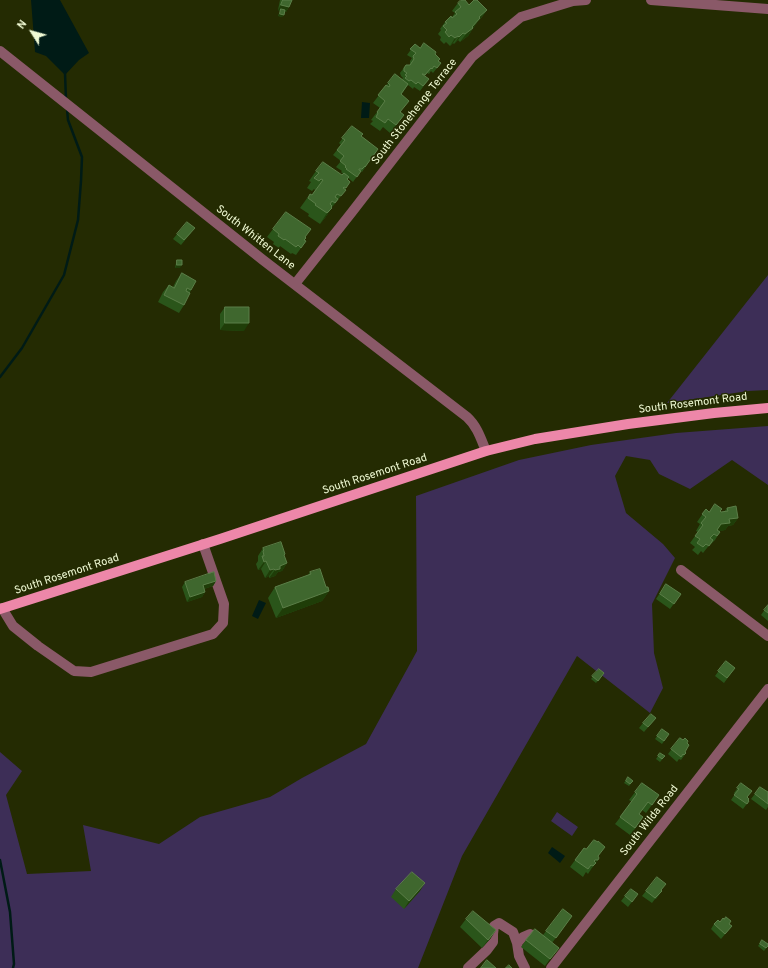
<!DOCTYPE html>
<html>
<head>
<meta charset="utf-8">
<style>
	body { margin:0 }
	#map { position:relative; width:768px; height:968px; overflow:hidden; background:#242b02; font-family:Overpass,sans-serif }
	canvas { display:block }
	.north { position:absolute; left:12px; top:12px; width:40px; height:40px; -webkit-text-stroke:3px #242b02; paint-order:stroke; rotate:307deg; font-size:11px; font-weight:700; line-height:16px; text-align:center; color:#f0fad4 }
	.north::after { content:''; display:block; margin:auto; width:14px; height:18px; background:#f0fad4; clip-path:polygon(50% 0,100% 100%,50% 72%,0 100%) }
</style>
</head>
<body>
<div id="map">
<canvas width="768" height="968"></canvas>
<div class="north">N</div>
</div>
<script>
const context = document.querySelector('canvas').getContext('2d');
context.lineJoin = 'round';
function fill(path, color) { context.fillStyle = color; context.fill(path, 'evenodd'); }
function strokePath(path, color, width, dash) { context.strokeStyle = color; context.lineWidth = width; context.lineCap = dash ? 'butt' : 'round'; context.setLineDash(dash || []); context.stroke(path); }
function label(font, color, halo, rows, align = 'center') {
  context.font = font + ' Overpass,sans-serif'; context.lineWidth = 3; context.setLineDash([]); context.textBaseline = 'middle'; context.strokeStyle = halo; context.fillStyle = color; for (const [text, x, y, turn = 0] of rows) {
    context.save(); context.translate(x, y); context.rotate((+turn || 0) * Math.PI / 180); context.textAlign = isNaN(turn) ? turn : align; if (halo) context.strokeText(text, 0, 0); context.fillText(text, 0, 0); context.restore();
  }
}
fill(new Path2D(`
	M768,275V390L748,391L667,403Z
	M768,426V485L732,460L690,489L659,474L650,460L626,456L615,476L626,513L663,544L675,558L652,604L654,653L663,688L650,713L577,656L462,856L418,968H0V752L22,771L6,795L27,874L91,871L83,825L159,844L200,817L270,797L302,778L366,744L417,651L416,496L519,460L591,445L676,433Z
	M557,812L578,827L572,836L551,821Z`), '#3d2e57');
fill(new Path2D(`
	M31,0H60L89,53L79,60L65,75L46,56L35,52Z
	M362,102L370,103L369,118H361Z
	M259,600L266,603L258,619L252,616Z
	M552,847L565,856L560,863L548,853Z`), '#001b16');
strokePath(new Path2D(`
	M65,73L66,100
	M0,377L22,348L64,275L78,220L81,181L82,157L68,120L67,109
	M0,860L10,912L14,964L13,968`), '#001b16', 2.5);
strokePath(new Path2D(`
	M651,0L768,9
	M0,51L263,260L467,417C477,426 481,439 486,451
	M295,284L352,212L472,57L521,17L573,1L586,0
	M681,570L768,636
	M2,608L13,626L38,646L74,671L91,672L213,634L223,623L224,604L203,544
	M517,943L523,937L530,934L541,942
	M468,968L487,950L493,942V934L494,926L499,923L513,932L517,943L519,956L525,968
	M551,968L768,689`), '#8a5968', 10);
strokePath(new Path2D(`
	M0,609L220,539L486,451L535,439L628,424L714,413L768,408`), '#ed87a9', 10);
fill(new Path2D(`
	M280,0H292L289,7L286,12H285L282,17L278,16L280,11L278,10Z
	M458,3L469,5L487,10L482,17L478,21L468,36L460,42L458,40L454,44L453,43L450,46L446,42L444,44L440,40L441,37L438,34L441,30L440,29L445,22L452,17L455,13L452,11Z
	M415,44L420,48L435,54L438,61L441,63L433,73L431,71L429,74L427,73L425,76L429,79L420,91L414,87L413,89L408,85L401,95V112L404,115L390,133L383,127L380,131L370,124L373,121L371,120L380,108L373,103L395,74L402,79L403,78L401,76L400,73L406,65H410V61L412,58L407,55Z
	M352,126L361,136L378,149L362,172L361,171L353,182L348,178L347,179L350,182L338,200L333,206L325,218L320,224L308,216L309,214L300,208L310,194L312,195L315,190L314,189L312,191L307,188L311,182L309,181L316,171L342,175L343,174L341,172L342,171L336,167L341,161L333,155L341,145L339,143Z
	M286,212L305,237L304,240L306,241L296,255L292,253L291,254L280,246L279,248L273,244L274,242L267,237Z
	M191,233L181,245L173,239L177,234Z
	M177,260L180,268H175L176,263Z
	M182,273L191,290L184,305L179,313L158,302L163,292L169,285L173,287L176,281Z
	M225,307L244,331L220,330V314Z
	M727,508L738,518L733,525L728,526L725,530L719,531L720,532L715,540L711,544V543L703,553L701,551L698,555L692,550L695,547L690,543L698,532L696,531L700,524L697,522L706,509L709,512L720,511L721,512H724Z
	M263,548L283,549L285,554L284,555L287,563L282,571L278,572L275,576L269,578V576L265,578L261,569L258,570L256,564L258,561V556Z
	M310,572L326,587L329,591L322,601L276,618L268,598L275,587L308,575Z
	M216,581L213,586L204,589L205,592L202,597L187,602L182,587L185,582Z
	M666,584L681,594L670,609L656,599Z
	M768,605V621L761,615Z
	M726,661L735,668L724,683L715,676Z
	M599,669L604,673L596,683L591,679Z
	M656,718L644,732L639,728L643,723Z
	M662,729L669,734L662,744L655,739Z
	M680,738L687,743L685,752L686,753L681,760L679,759L677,762L668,754Z
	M660,753L665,756L660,762L656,759Z
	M628,777L633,781L629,786L624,783Z
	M642,783L659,795L646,813L642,810L639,814L638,825L630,835L615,824L632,802L629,800Z
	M741,783L747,797L748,800L749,801L743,809L731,800L735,794L734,793Z
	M760,787L768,792V807L766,810L751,799Z
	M584,848L598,856V860L592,868L588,874L586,872L583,877L570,867Z
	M396,889L420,891L404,909L391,897Z
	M661,890L662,891L656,899H655L652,903L642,896L646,891Z
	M638,894L628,907L621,901L625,896Z
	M563,909L572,916L552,943L553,955L545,966L521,947L526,940L543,935Z
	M466,919L491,938L482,948L460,927Z
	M720,922L729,924L732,926L721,939L711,929L714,924Z
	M762,940L768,946L764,951L758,946Z`), '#2a551a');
fill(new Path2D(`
	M281,5L289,7L286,12L281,11V9L280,11L278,10Z
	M487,10L472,29L473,28L468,36L460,42L479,17Z
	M280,14L284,15L282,17L278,16Z
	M463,33L458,40L454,44L459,37Z
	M458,36L453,43L450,46L455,38Z
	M338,199L325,218L320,224L327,213Z
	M177,265H182L180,268H175Z
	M225,323H249L244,331L220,330Z
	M738,518L733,525L728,526L725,530L716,532L712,537L721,524L729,519Z
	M266,561L261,569L258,570L264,562Z
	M287,563L282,571L278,572L275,576L269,578L275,570L280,566Z
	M274,569L269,576L265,578L270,570Z
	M216,581L213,586L200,590L203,585Z
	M329,591L322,601L276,618L283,608Z
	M205,592L202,597L187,602L190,597Z
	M605,847L595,860H598L588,874L593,866L591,865Z
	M425,883L420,891L404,909L409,901Z
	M496,930L491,938L482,948L488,940Z`), '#1f3d08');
const building = new Path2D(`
	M283,0H292L289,7L281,5Z
	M461,0H465L469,5L474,0H477L487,10L479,17L480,18L472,27L473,28L465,34L463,33L459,37L458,36L455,38L451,35L449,37L445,32L447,30L443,26L447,23L445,22L451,16L452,18L457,14L455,12L461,7L458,3Z
	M281,9L285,10L284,15L280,14Z
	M424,43L436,52L435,54L440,59L438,61L441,63L437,68L434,66L432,69L431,68L425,75L423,74H422L429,79L423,86L418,82L416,84L411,80L409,81L405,78L407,76L405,75L407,73L404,71V68L406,65H410L414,59L413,56L416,53L410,49L415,44L420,48Z
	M395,74L408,84L401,94L409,101L400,112L404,115L396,125L388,119L385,123L376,117L378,113L377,112L385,101L378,95L386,85L389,87L390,85L388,83Z
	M352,126L363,134L361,136L378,149L365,167V166L362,169H359V170L361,171L357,177L346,169H347L345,167L346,166L340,161L344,156L337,150L345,140L342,138Z
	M323,162L342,175L344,173L349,177L347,179L350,182L346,188L344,187L343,188L346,190L341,196L337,194L335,197L338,199L335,203L332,201L330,204L332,206L331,207L332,208L327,213L315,205L316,204L308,198L310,194L312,195L323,180L321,179L319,181L314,178L319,173L316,171Z
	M286,212L311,229L305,237L306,238L304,240L306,241L301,248L298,245L296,247L285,239L284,240L278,236L279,234L273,229Z
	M187,222L195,228L184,240L177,234Z
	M177,260H182V265H177Z
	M182,273L196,281L191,290L187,288L186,291L190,293L184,305L164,295L169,285L174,288Z
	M225,307H249V323H225Z
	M715,504L722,509L720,511L721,512L728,511L727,508L736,506L738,518L729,519L730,523L721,524L717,530L720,532L717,536L714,534L710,538L713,540L709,546L706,544L703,547L697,543L700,539L695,536L703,525L701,523L706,517L702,514L706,509L709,512Z
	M281,542L285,554L284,555L287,563L280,566V569L275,570L274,569L270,570L266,561L264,562L262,556H264L263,551L264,550L263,548Z
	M320,569L326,587H328L329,591L283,608L275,587L311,574L310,572Z
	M214,572L216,581L203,585L205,592L190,597L185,582Z
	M666,584L681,594L674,604L660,594Z
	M768,605V613L764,610Z
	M726,661L735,668L727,678L718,671Z
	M599,669L604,673L598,681L592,676Z
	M651,714L656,718L648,727L643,723Z
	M662,729L669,734L664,741L657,736Z
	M680,738L683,740L685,738L688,741L687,743L689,745L685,752L686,753L684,755L683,754L681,757L671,749Z
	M660,753L665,756L662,759L658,756Z
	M628,777L633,781L630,784L626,781Z
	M642,783L659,795L652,805L648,802L639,814L643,817L635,828L620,817L637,794L635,792Z
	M741,783L752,791L747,797L749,799L748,800L749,801L747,804L734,795L739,789L737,788Z
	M760,787L768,792V804L755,794Z
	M594,840L598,842V841L605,847L598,856L599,858L598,860H595L594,861L596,863L593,866L591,865L588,869L575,860L584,848L586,849Z
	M412,872L425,883L409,901L396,889Z
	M657,877L666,884L661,890L662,891L655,898L646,891Z
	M631,889L638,894L632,902L625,896Z
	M563,909L572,916L556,938L546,931Z
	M473,911L496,930L488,940L466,919Z
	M726,917L731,921L729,924L732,926L725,934L714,924L718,920L720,922L723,918L724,919Z
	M535,929L559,948L550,959L526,940Z
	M762,940L768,944V946L766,948L760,944Z
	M487,960L496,968H481Z
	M509,965L512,968H506Z`);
fill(building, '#3f672e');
strokePath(building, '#5b7e48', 1);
label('11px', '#f0fad4', '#242b02', [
	["South Stonehenge Terrace",415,112,-52],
	["South Whitten Lane",255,238,38],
	["South Rosemont Road",693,404,-7],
	["South Rosemont Road",375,475,-18],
	["South Rosemont Road",67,575,-18],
	["South Wilda Road",650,821,-52]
]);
</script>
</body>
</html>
